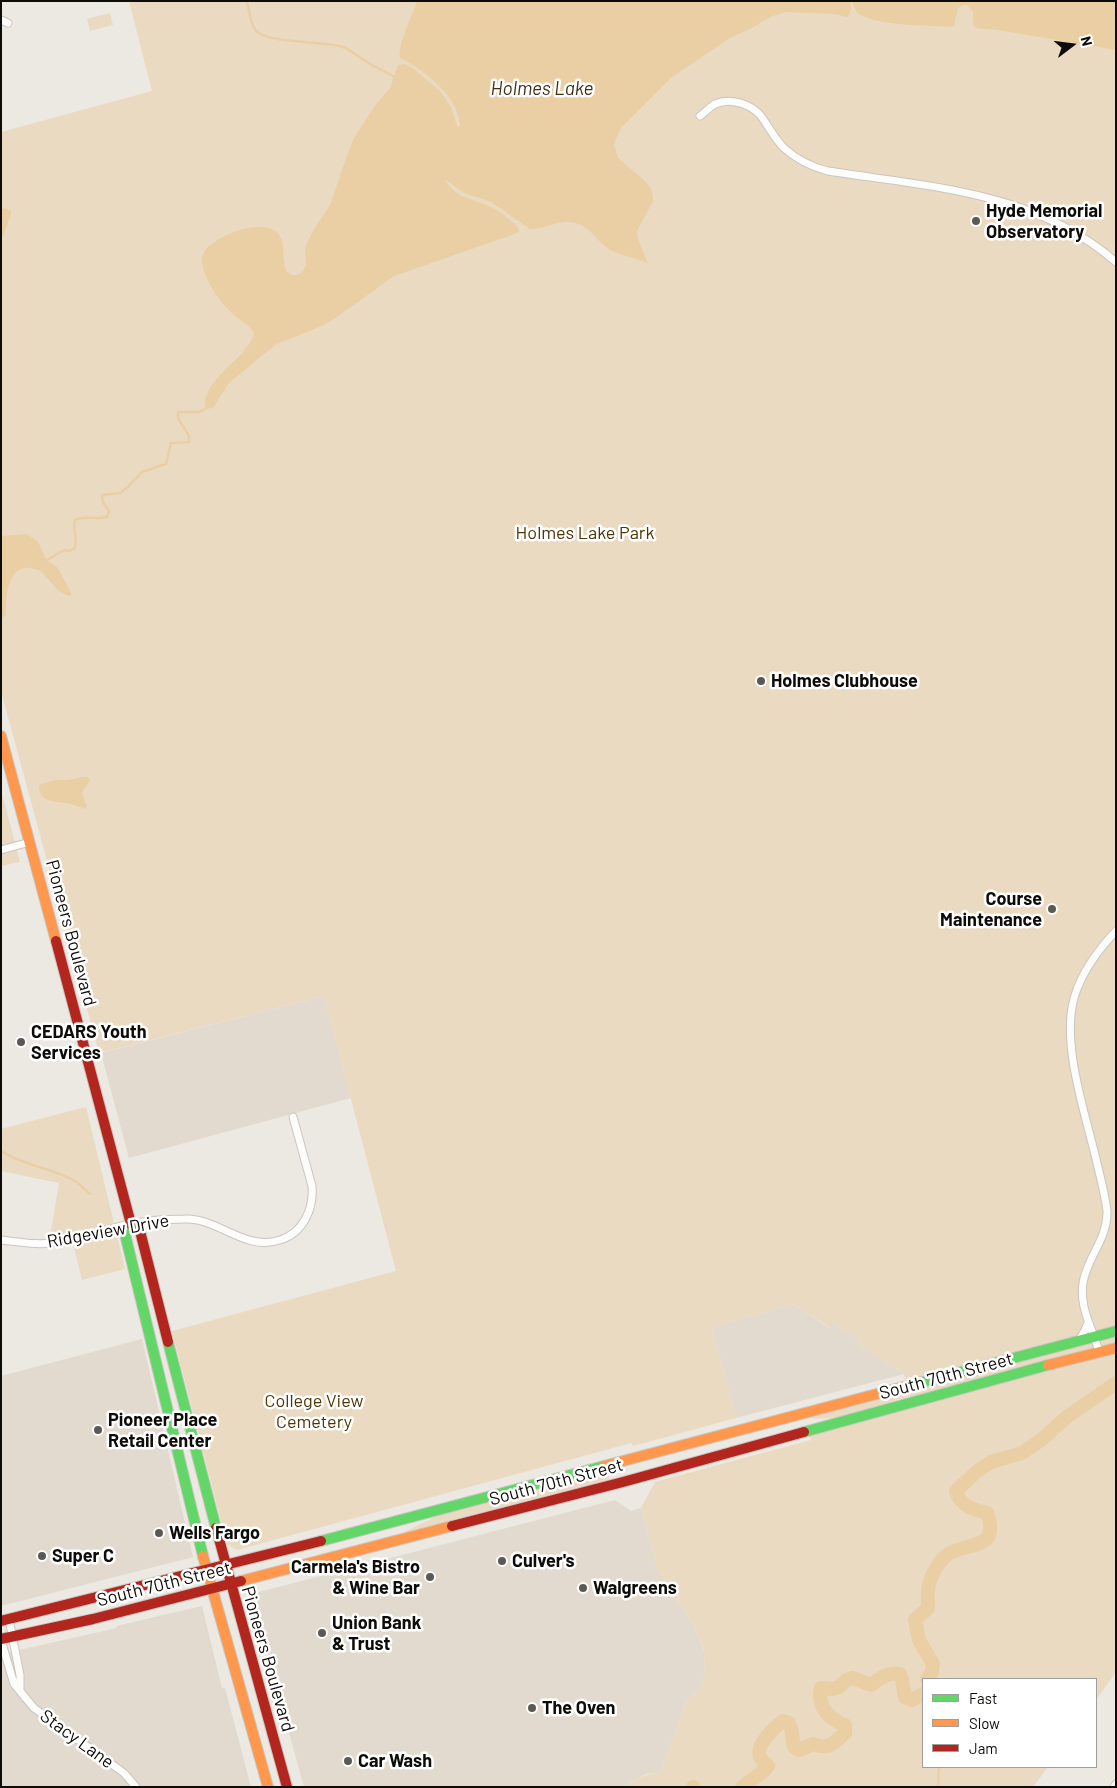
<!DOCTYPE html>
<html>
<head>
<meta charset="utf-8">
<style>
	body { margin:0 }
	#map { position:relative; width:1117px; height:1788px; overflow:hidden; background:#ece8e2; font-family:Barlow,sans-serif }
	canvas { display:block }
	.frame { position:absolute; inset:0; border:2px solid #0e0c08; pointer-events:none }
	.legend { position:absolute; left:922px; top:1678px; width:175px; height:90px; box-sizing:border-box; background:#fff; border:1px solid #9f9e9c; margin:0; padding:6px 9px; list-style:none; font-size:15px; color:#0e0c08 }
	.legend li { display:flex; align-items:center; gap:10px; height:25px }
	.legend b { width:25px; border:1px solid #9f9e9c }
	.north { position:absolute; left:1047px; top:20px; width:50px; height:50px; -webkit-text-stroke:4px #fff; paint-order:stroke; rotate:75deg; font-size:14px; font-weight:700; line-height:20px; text-align:center; color:#0e0c08 }
	.north::after { content:''; display:block; margin:auto; width:18px; height:22px; background:#0e0c08; clip-path:polygon(50% 0,100% 100%,50% 72%,0 100%) }
</style>
</head>
<body>
<div id="map">
<canvas width="1117" height="1788"></canvas>
<div class="frame"></div>
<ul class="legend">
<li><b style="height:6px;background:#63d668"></b>Fast</li>
<li><b style="height:6px;background:#ff974d"></b>Slow</li>
<li><b style="height:6px;background:#b3261e"></b>Jam</li>
</ul>
<div class="north">N</div>
</div>
<script>
const context = document.querySelector('canvas').getContext('2d');
context.lineJoin = 'round';
function fill(path, color) { context.fillStyle = color; context.fill(path, 'evenodd'); }
function strokePath(path, color, width, dash) { context.strokeStyle = color; context.lineWidth = width; context.lineCap = dash ? 'butt' : 'round'; context.setLineDash(dash || []); context.stroke(path); }
function label(font, color, halo, rows, align = 'center') {
  context.font = font + ' Barlow,sans-serif'; context.lineWidth = 5; context.setLineDash([]); context.textBaseline = 'middle'; context.strokeStyle = halo; context.fillStyle = color; for (const [text, x, y, turn = 0] of rows) {
    context.save(); context.translate(x, y); context.rotate((+turn || 0) * Math.PI / 180); context.textAlign = isNaN(turn) ? turn : align; if (halo) context.strokeText(text, 0, 0); context.fillText(text, 0, 0); context.restore();
  }
}
fill(new Path2D(`
	M324,996L351,1098L129,1158L101,1053Z
	M794,1304L829,1328L833,1323L860,1340L858,1344L904,1374L736,1418L712,1327Z
	M142,1339L193,1557L1,1606V1376Z
	M615,1500L631,1511L641,1508L658,1570L694,1626L704,1651L705,1674L700,1688L687,1701L660,1773L646,1774L631,1782L626,1787H304L252,1599L255,1593Z
	M202,1606L222,1688H225L251,1787H1V1654L117,1628L116,1626Z`), '#e2dace');
fill(new Path2D(`
	M129,1H1116V1672L1096,1700V1679H923V1767H1048L1033,1787H626C636,1777 647,1774 660,1773L687,1701L700,1688L705,1674L704,1650L694,1626L658,1570L641,1508L655,1482L811,1440L809,1431L911,1402L909,1396C882,1404 837,1422 810,1418V1416L908,1390L904,1374L858,1344L860,1340L833,1323L830,1328L794,1304L712,1327L736,1418L633,1446L631,1443L237,1550L227,1544L172,1331L396,1271L324,996L99,1053L1,691V132L152,91Z
	M110,13L113,25L90,31L87,19Z
	M1,790L20,862L1,866Z
	M86,1107L125,1269L82,1280L72,1239L49,1243L59,1183L1,1171V1129Z
	M590,1474L609,1476V1479L406,1532V1531L442,1514Z`), '#eadac2');
fill(new Path2D(`
	M417,1H850C852,6 851,13 847,17L835,14L785,12L770,17L752,28L730,38L672,77L621,128L616,139L614,145L618,158L647,183L652,191L653,201L637,231L638,239L648,264C636,256 621,257 609,249C594,239 588,222 568,222C555,222 543,229 530,229L491,202L464,193L446,180V182C450,187 454,191 460,195C478,203 494,205 509,219C514,224 518,224 519,231L515,234L394,276L334,319L324,325L277,344L265,353L229,383L213,408L205,409C203,375 244,363 254,334C251,325 242,322 235,316C221,304 204,281 202,261C200,238 262,217 277,232C287,243 281,260 287,272L292,275H298L303,271L306,264L305,247L314,229L330,205L349,150L354,138L376,104L390,88L398,65L405,64L414,69L441,92L451,107L457,126H460C459,96 424,70 400,58C397,46 413,14 417,1Z
	M851,1H1116V50L998,30L976,28L973,25V11L967,5H963L958,8L954,26L948,27C924,25 878,26 859,14C855,11 854,5 851,1Z
	M1,208L8,209L11,211V214L1,242Z
	M27,534L38,542L47,560L57,567L71,592V595L68,596L58,590L41,571C36,570 31,567 25,568C7,570 5,601 6,614L1,620V536Z
	M83,777H88L90,781C80,794 81,791 87,806L86,809C81,808 79,806 74,805C62,800 38,806 39,785L54,780H68Z`), '#eacfa4');
strokePath(new Path2D(`
	M247,1C249,10 250,23 256,31C265,42 322,42 339,46L346,48L370,64L393,76
	M47,560L64,550L68,551L74,549C79,540 72,530 75,520C84,515 97,520 107,517L109,511L103,502L102,495L120,493L127,488L142,472L166,464L171,443L189,442C191,430 176,424 178,412H199L205,409
	M1,1151C24,1166 52,1168 75,1181C81,1185 85,1190 90,1194
	M1,1154V1166
	M938,1787L939,1767`), '#eacfa4', 2.5);
strokePath(new Path2D(`
	M927,1679L932,1672L933,1664L919,1640L915,1620L928,1608C928,1601 927,1592 929,1585C931,1575 939,1561 947,1555C966,1541 1001,1552 987,1513C974,1510 960,1506 956,1491L976,1472L991,1462L1022,1453L1041,1440L1068,1416L1116,1383
	M693,1787H694
	M742,1787C750,1780 763,1774 768,1766C766,1763 761,1760 760,1757C755,1745 775,1727 783,1721L789,1723C793,1731 792,1739 794,1747L799,1750L813,1744C830,1750 832,1744 845,1733V1725C828,1719 817,1706 821,1688L833,1689L839,1687L846,1680L853,1678L871,1685C880,1678 888,1672 900,1674L902,1680L905,1697L912,1700L923,1694`), '#eacfa4', 14);
const street = new Path2D(`
	M1,20L8,23
	M700,116C705,112 710,107 715,104C730,97 751,104 761,116C769,127 774,138 784,148C796,159 812,167 828,171C930,187 1034,191 1116,262
	M1,850L30,842
	M1,1240C20,1242 39,1246 58,1242C79,1239 100,1232 121,1226C141,1221 165,1219 185,1219C219,1218 245,1252 280,1240C303,1233 314,1209 312,1186L293,1117
	M1079,1340L1085,1330L1088,1323
	M1099,1352C1093,1329 1079,1308 1083,1283C1087,1257 1108,1239 1107,1211C1105,1194 1100,1176 1096,1159C1085,1112 1060,1041 1075,995C1083,970 1098,950 1116,931
	M9,1619L20,1675V1690
	M1,1640L14,1684L34,1708L124,1773L136,1787
	M1114,1787L1116,1784`);
const fast = new Path2D(`
	M131,1224L125,1234L203,1556
	M168,1342L216,1528
	M911,1385L1116,1331
	M804,1432L1048,1365
	M321,1541L604,1466`);
const slow = new Path2D(`
	M1,736L56,941
	M1048,1365L1116,1348
	M604,1466L911,1385
	M203,1556L268,1787
	M241,1581L452,1526`);
const jam = new Path2D(`
	M56,941L131,1224L140,1231L168,1342
	M452,1526L623,1482L804,1432
	M216,1528L287,1787
	M1,1621L321,1541
	M1,1639L93,1619L241,1581`);
strokePath(street, '#cac6c1', 9);
strokePath(fast, '#cac6c1', 12);
strokePath(slow, '#cac6c1', 12);
strokePath(jam, '#cac6c1', 12);
strokePath(street, '#fcfcfb', 7);
strokePath(fast, '#63d668', 10);
strokePath(slow, '#ff974d', 10);
strokePath(jam, '#b3261e', 10);
for (const [x, y, r, color] of [
	[976,221,5,"#5c5954"],
	[761,681,5,"#5c5954"],
	[1052,909,5,"#5c5954"],
	[21,1042,5,"#5c5954"],
	[98,1430,5,"#5c5954"],
	[159,1533,5,"#5c5954"],
	[42,1556,5,"#5c5954"],
	[502,1561,5,"#5c5954"],
	[430,1577,5,"#5c5954"],
	[583,1588,5,"#5c5954"],
	[322,1633,5,"#5c5954"],
	[532,1708,5,"#5c5954"],
	[348,1761,5,"#5c5954"]
]) { const dot = new Path2D(); dot.arc(x, y, r, 0, 2 * Math.PI); context.fillStyle = color; context.fill(dot); strokePath(dot, '#fff', 2); }
label('bold 18px', '#0e0c08', '#fff', [
	["Hyde Memorial",986,211],
	["Observatory",986,232],
	["Holmes Clubhouse",771,681],
	["Course",1042,899,"right"],
	["Maintenance",1042,920,"right"],
	["CEDARS Youth",31,1032],
	["Services",31,1053],
	["Pioneer Place",108,1420],
	["Retail Center",108,1441],
	["Wells Fargo",169,1533],
	["Super C",52,1556],
	["Culver's",512,1561],
	["Carmela's Bistro",420,1567,"right"],
	["& Wine Bar",420,1588,"right"],
	["Walgreens",593,1588],
	["Union Bank",332,1623],
	["& Trust",332,1644],
	["The Oven",542,1708],
	["Car Wash",358,1761]
], 'left');
label('18px', '#4e3504', '#fff', [
	["Holmes Lake Park",585,533],
	["College View",314,1401],
	["Cemetery",314,1422]
]);
label('18px', '#0e0c08', '#fff', [
	["Pioneers Boulevard",71,933,75],
	["Ridgeview Drive",108,1231,-10],
	["South 70th Street",946,1376,-15],
	["South 70th Street",556,1482,-15],
	["South 70th Street",164,1584,-14],
	["Pioneers Boulevard",268,1659,74],
	["Stacy Lane",77,1739,36]
]);
label('italic 19px', '#3f3015', '#fff', [
	["Holmes Lake",542,89]
]);
</script>
</body>
</html>
